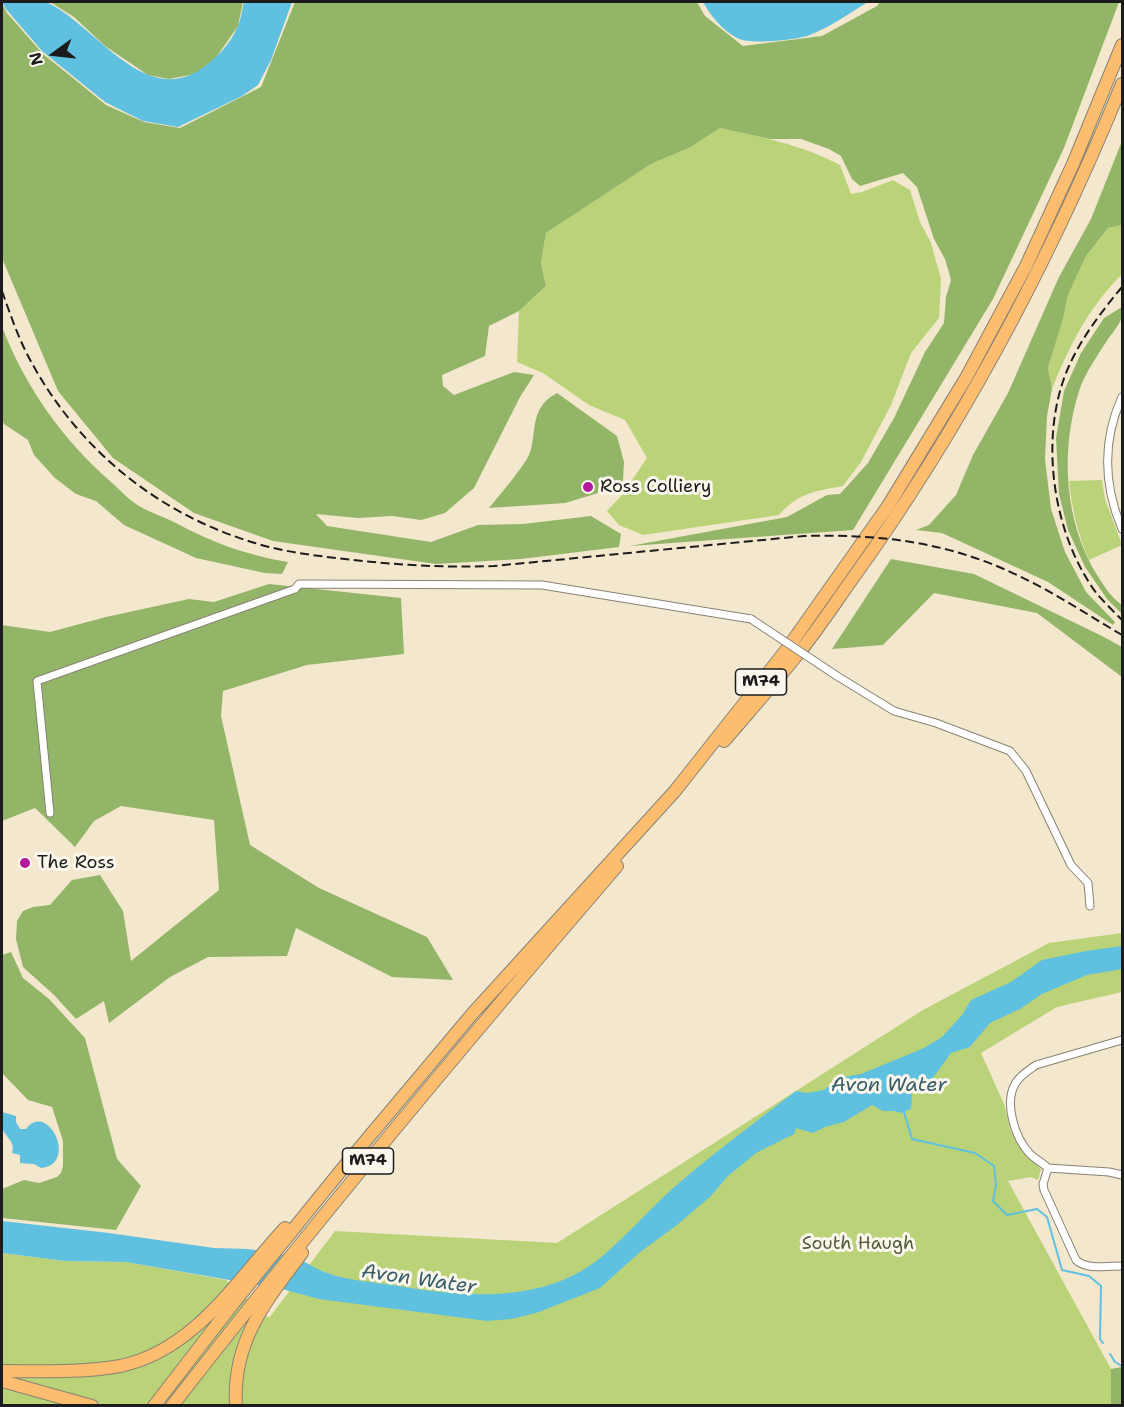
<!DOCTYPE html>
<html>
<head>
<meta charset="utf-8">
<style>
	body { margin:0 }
	#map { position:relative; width:1124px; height:1407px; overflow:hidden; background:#f3e7cd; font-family:"Shantell Sans",sans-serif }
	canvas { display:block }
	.frame { position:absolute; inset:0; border:3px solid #1c1c1c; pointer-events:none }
	.north { position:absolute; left:24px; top:24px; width:60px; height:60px; -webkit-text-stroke:4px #fbf7ec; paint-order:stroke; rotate:255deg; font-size:16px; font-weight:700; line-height:24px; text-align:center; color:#1c1c1c }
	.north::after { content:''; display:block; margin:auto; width:21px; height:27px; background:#1c1c1c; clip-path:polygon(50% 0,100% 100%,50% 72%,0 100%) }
</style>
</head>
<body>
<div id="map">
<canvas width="1124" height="1407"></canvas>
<div class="frame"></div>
<div class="north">N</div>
</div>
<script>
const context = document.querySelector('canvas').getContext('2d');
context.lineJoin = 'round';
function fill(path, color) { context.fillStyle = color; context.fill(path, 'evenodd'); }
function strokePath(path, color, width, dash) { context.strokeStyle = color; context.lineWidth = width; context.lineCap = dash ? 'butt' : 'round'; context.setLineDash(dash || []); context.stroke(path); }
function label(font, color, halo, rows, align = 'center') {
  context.font = font + ' "Shantell Sans",sans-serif'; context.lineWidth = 6; context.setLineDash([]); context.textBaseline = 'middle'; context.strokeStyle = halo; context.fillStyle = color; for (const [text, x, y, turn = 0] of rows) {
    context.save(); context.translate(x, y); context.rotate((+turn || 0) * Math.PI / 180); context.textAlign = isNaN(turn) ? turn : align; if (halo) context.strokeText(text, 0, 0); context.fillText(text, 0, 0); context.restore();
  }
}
fill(new Path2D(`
	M720,128C761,137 803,145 840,165L851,194L862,192L893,180L910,190L920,222L931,243L941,279L939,318L911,353L891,405L861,462L843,486C815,491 798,493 779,515L643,535L619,525L607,511L622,495L647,458L625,420L589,405L543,373L517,362L519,311L546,286L541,263L546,233L651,164L691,147Z
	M1122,225V274C1089,307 1069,346 1052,389L1048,368L1063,319L1068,295L1086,256L1108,228Z
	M1102,480L1105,499L1122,545L1089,560C1078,534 1072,510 1069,481Z
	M1122,933V992L1057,1007L981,1053L1004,1104L1011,1132L1022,1149L1041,1169L1038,1180L1031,1177L1008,1181L1111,1369V1405H2V1253L65,1261L126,1262L226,1280L269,1318L335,1231L557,1243L923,1010L1049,943Z`), '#bad378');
fill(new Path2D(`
	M50,2H243L238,26L215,59L195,74L169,79L148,75L105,46L74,17Z
	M295,2H697L705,16L743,46L822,36L877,6L880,2H1119L1064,148L993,299L853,530L630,546L787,517L827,495L840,494L868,463L894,418L925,352L944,323L946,297L951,280L945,259L934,239L917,187L903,173L860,186L852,179L841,156L829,149L801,139H770L720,128L691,147L651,164L546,233L541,263L546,286L519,311L489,326L485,356L442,375L443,386L454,395L514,372L534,375L520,397L474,488L445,513L421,520L392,516L358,518L316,514L327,526L431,542L478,525L523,524L591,516L621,534L619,547L521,559L436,564L273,541L194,513L113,458L58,391L2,258V3L7,13L43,54L73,78L106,105L144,122L180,128L261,87Z
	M1122,141V225L1108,228L1086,256L1068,295L1063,319L1048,368L1052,389L1047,416L1045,459L1051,509L1065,552L1086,592L1115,622L1113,625L1048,582L942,533L916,530L929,525L956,495L973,455L1008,393L1059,277L1091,219Z
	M1122,307C1122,310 1123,313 1122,316C1121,323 1113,332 1108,339C1098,355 1085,373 1079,391C1060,451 1064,524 1099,578C1106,589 1111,597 1122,605V614L1107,599L1085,567L1068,530L1059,494L1056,438L1064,391L1081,353L1104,318Z
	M2,327C26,388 62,439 111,482C120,490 129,500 139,506C151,513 164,517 176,523C213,543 246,555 288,562L282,574L265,573L196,558L124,525L96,501L76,494L55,478L34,455L28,440L4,424L2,418Z
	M557,393L617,436L624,462L623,481L595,494L565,503L489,508C502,492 516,476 527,459C539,439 526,409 557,393Z
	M891,559L974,574L1102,636L1122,647V677L1037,613L934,593L883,645L832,649Z
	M269,584L401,598L404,654L307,665L223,691L221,716L250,845L319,888L427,937L453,980L392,977L296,928L287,956L208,957L170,977L109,1023L104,1001L76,1019L54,995L23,967L16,939L17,921L23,911L33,907L50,905L72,880L100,875L123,911L131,961L219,890L214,820L121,806L94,821L75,847L35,808L2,821V625L50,632L106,617L189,599L214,602Z
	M11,952L23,978L49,999L85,1038L117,1159L141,1186L116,1230L2,1218V1189L24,1180L39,1183L57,1177L61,1173L63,1166V1141L52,1107L28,1100L2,1073V955Z
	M1122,1367V1405H1111V1369Z`), '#93b568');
fill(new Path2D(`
	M2,2C13,1 39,0 48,3C94,24 144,108 201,69C215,60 230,44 237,28C241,20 242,10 244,2H292L271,60L258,85L242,96L178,127L143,121L105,102L42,51L6,9Z
	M703,2H868C848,14 829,28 807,36C794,40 749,45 737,38C722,30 711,16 703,2Z
	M1122,946V969L1087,975L1042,994L1020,1009L990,1023L970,1047L951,1053L930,1082L912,1093L911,1109L901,1113L895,1111H883L872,1105L844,1122L825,1127L813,1133L796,1128L794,1134L756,1153L728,1176L711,1196L677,1225L639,1253L600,1288L539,1312L512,1319L487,1321L319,1299L282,1289L300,1258C326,1280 367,1281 399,1286C469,1298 549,1304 606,1253C629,1233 649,1210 671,1190C711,1155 754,1123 796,1091L807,1093L824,1090L838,1078L861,1074L924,1048L942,1037L962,1015L971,1000L1011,982L1042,960L1086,951Z
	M2,1112L16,1116V1122L20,1129H26C48,1100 79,1165 41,1168L34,1164L20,1163V1155L12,1153C16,1140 4,1137 2,1127C0,1123 2,1116 2,1112Z
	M2,1221L109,1233L214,1248L248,1249L298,1257L281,1289L126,1262L65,1261L2,1253Z`), '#60c0df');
strokePath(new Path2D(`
	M903,1109L912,1139L975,1153L994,1166L996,1185L993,1201L1007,1215L1037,1209L1047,1217L1062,1270L1089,1276L1101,1286L1100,1339L1103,1343
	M1110,1354L1115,1362L1122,1366`), '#60c0df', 2);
const street = new Path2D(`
	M1122,397C1102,441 1104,486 1122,529
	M837,676L894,711L936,723L1010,751L1026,771L1071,865L1088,883L1090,906
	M50,813L37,681L295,589L299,584L542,585L751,619
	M1122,1040L1036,1065C1029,1070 1019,1076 1015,1084C1004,1104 1015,1138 1030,1154C1035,1159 1043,1163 1048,1168L1043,1184L1044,1190L1076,1260C1086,1270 1108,1266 1122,1266
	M1048,1168L1109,1172L1122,1175`);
const highway = new Path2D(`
	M724,741C748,713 774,684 797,655C817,631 835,603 853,578C963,425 1051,258 1122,84
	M2,1371C41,1371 81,1373 120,1366C194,1351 237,1280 285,1228
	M2,1381L92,1406
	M154,1406L232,1305L347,1163L473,1013L675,791L787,649L888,506L966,378L1026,266L1073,164L1122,45
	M172,1406C315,1222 465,1043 617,866
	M236,1406C232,1341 266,1301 302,1253`);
strokePath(street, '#888274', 9);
strokePath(highway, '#888274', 14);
strokePath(street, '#fff', 7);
strokePath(highway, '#fcbd6e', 12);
strokePath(new Path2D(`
	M1122,287C1102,311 1082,337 1069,366C1038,435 1052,534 1097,594C1105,603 1114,612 1122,620
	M2,291C9,311 16,331 25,350C72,444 154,513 255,543C287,553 320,556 353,560C400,565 446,568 494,566L804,536C881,534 949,542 1019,576C1055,593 1088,615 1122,635`), '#1c1c1c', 2, [9, 4.5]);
const streetBridge = new Path2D(`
	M751,619L837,676`);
strokePath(streetBridge, '#888274', 9, []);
strokePath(streetBridge, '#fff', 7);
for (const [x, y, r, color] of [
	[588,487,6,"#b5179e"],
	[25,863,6,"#b5179e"]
]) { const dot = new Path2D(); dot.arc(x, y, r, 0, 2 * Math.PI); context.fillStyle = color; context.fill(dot); strokePath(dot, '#fbf7ec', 2); }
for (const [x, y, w] of [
	[761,682,51],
	[368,1161,51]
]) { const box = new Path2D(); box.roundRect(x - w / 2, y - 13, w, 26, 4.5); context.fillStyle = '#fbf7ec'; context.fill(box); strokePath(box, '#1c1c1c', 1.5); }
label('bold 16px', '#1c1c1c', null, [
	["M74",761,682],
	["M74",368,1161]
]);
label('18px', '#1c1c1c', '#fbf7ec', [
	["Ross Colliery",600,487],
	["The Ross",37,863]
], 'left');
label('18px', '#535c3c', '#fbf7ec', [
	["South Haugh",858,1244]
]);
label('italic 20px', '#375e6a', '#fbf7ec', [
	["Avon Water",889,1086],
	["Avon Water",419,1280,8]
]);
</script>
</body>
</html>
